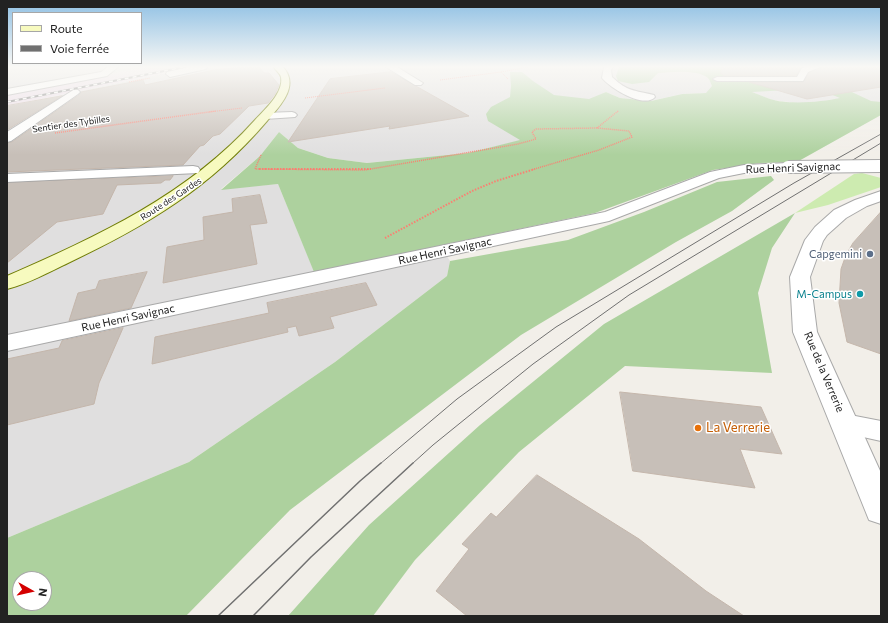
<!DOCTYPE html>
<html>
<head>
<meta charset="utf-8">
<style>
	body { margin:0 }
	#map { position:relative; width:888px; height:623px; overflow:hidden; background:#f2efe9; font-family:Commissioner,sans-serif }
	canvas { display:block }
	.frame { position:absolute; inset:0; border:8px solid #222; pointer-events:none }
	.legend { position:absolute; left:12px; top:12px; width:130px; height:52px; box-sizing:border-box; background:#fff; border:1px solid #a7a7a7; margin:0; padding:5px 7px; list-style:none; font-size:12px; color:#222 }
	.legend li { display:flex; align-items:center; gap:8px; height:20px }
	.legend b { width:20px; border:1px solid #a7a7a7 }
	.north { position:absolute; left:12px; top:571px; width:40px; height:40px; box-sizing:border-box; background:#fff; border:1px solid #a7a7a7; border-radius:50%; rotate:98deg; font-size:11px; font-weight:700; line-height:16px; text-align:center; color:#222 }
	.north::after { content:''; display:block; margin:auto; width:14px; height:18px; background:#d40000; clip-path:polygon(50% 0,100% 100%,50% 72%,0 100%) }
</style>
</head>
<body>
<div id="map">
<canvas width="888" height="623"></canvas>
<div class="frame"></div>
<ul class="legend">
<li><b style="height:5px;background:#f7fabf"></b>Route</li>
<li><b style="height:5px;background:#707070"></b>Voie ferrée</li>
</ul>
<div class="north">N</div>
</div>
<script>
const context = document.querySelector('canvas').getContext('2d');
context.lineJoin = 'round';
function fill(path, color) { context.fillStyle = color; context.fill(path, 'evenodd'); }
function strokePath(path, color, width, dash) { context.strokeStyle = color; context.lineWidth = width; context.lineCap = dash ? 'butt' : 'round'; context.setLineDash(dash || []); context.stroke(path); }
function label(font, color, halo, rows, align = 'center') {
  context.font = font + ' Commissioner,sans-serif'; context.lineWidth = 3; context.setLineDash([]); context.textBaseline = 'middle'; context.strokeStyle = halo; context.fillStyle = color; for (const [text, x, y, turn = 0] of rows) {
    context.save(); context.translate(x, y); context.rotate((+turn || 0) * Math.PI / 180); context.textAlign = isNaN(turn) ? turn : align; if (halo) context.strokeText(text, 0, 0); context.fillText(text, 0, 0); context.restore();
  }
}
fill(new Path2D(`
	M7,67H146L7,95Z
	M194,67H881V113L772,100L751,92L682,94L651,101L620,98L606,92L535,137L468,153L367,163L328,158L298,148L279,132L260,156L221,189L278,184L314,271L440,245L450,261L447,276L335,362L189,462L7,538V106Z`), '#e0dfdf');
fill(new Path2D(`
	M146,67H194L7,106V95Z`), '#ebdbe8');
fill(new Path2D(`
	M862,173L881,178V187L828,205L795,213L854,174Z`), '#cdebb0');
fill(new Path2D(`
	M619,67H754L792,71L804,67H826L839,86L871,101L881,102V115L797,162L760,163L713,170L595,213L314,272L278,184L221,190L260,156L279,132L298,148L328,158L367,163L468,153L520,140L488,121L486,114L491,107L510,97L511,86L510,72H522L533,81L554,95L589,99L606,92L620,98L651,101L682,94L706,93L712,86C711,84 710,80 708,78C697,69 671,72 658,73L649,82L632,84L618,81L616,76ZM806,89L825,92L840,98C822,102 788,105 770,99C764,97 758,94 752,92Z
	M771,176L774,180L732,211L676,242L521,335L290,510L186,616H7V538L189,462L335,362L447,276L450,261L568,240L644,212L717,182ZM20,579H44V603H20Z
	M795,213L772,248L758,293L772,373L625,366L519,452L415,560L373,616H288L369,525L480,425L604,324Z`), '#add19e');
const building = new Path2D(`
	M243,67H259L264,73H269L279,85L275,94L268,103L249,106L220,134L213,136L204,145L200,146L183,165L7,172V143L12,142L79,95L81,92L143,80L145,85L214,70Z
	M722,67H801L796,76H725L721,74Z
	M821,67H881V87L807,99L749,82H803L809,73Z
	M391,72L469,116L389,129L390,126L288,142L330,79Z
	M62,96L7,130V106Z
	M173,176L170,180H165L161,183L117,185L103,214L57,222L7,263V183Z
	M260,195L267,223L250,225L257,264L163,283L167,247L204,240L203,217L233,212L232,199Z
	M881,212V354L847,342L839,303L841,269L846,255L853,243Z
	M147,272L131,308L69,321L78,293L96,289L99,281Z
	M366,283L377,305L330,317L334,328L299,336L296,326L287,328L288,332L152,364L155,337L269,313L267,303Z
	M123,328L99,383L94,404L7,425V359L59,348L62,341Z
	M620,392L761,407L782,454L740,449L755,488L633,471Z
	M537,475L639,539L706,591L744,616H467L436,591L469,549L462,544L491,513L496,517Z`);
fill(building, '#c7bfb8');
strokePath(building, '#c4b6ab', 1);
const lane = new Path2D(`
	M807,67H820L808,72L803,81H717L713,79L717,77H797L802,68Z
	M292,112L295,113L297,115L295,117L265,119L260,116L265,113Z
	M845,414L881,421V441L836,431L833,424L836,417Z`);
const street = new Path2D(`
	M108,67H118L107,76L7,95V89L101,72Z
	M189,67H207L206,69L170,77L166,74L167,72Z
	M386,67H397L423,83L421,85H415Z
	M604,67H613L611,70L612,77C628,92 634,90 654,95L655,97C644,109 610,88 602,78Z
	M75,89L78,90L80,92L78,94L11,141L7,142V132Z
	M788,163L793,164L795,167L793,170L744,173L719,178L609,221L7,351V335L605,212L710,172L744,165Z
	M193,166L198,167L200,170L198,173L7,182V174Z
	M881,191V201L867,206L846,218L827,235L823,241L810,277L817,332L881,473V524L869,520L793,332L790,277L805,240L815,227L834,210L855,200Z`);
const secondary = new Path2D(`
	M274,67H283C300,86 280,106 267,121C210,188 146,226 68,263C49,272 28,284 7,289V276C98,236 188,195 255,120C264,110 284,93 281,77C280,73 276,71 274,67Z`);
strokePath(lane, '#a9a9a9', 2);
strokePath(street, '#a9a9a9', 2);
strokePath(secondary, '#707d05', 2);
strokePath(new Path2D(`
	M508,79L501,72L528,67
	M440,80L501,72
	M129,82L150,78
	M305,98L385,88
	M209,112L242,108
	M617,112L619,111`), '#fa8072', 1, [1, 1]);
strokePath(new Path2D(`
	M597,128L618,111
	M55,133L216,111
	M261,155L255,169L365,170L518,144L536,139L532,132L536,129L597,128L629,131L632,137L599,150L531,170`), '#fa8072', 1.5, [1, 1]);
strokePath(new Path2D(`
	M259,169H371
	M385,238L472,191L496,181L535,169`), '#fa8072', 2, [1.5, 1.5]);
fill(lane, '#fff');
fill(street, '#fff');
fill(secondary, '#f7fabf');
strokePath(new Path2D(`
	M380,464L457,399L556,327L794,183L881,134
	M412,464L433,445L533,364L629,295L881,143`), '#707070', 1);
strokePath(new Path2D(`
	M218,616L360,481L381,463
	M253,616L311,557L413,463`), '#707070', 1.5);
const rail = new Path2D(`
	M7,102L184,67`);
strokePath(rail, '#707070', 2);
strokePath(rail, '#fff', 1.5, [4]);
const streetBridge = new Path2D(`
	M788,167L880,166`);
strokePath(streetBridge, '#a9a9a9', 14, []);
strokePath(streetBridge, '#fff', 12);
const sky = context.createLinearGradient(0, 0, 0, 155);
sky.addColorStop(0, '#8fc0e4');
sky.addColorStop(0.43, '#f9f8f5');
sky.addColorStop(1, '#f9f8f500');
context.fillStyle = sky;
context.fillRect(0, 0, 888, 155);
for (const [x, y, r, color] of [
	[870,254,4,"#5c6f8a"],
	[860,294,4,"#0f9aa8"],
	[698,428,4,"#e8710a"]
]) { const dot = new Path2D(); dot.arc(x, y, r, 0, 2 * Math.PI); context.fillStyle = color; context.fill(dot); strokePath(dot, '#fff', 1.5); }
label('9px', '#222', '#fff', [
	["Sentier des Tybilles",71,124,-8],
	["Route des Gardes",171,199,-33]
]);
label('11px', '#222', '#fff', [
	["Rue Henri Savignac",793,168,-2],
	["Rue Henri Savignac",445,251,-12],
	["Rue Henri Savignac",128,318,-12],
	["Rue de la Verrerie",824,372,67]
]);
label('11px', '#4e5e75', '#fff', [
	["Capgemini",862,254]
], 'right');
label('11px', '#0d838f', '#fff', [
	["M-Campus",852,294]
], 'right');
label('13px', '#c56008', '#fff', [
	["La Verrerie",706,428]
], 'left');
</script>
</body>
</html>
